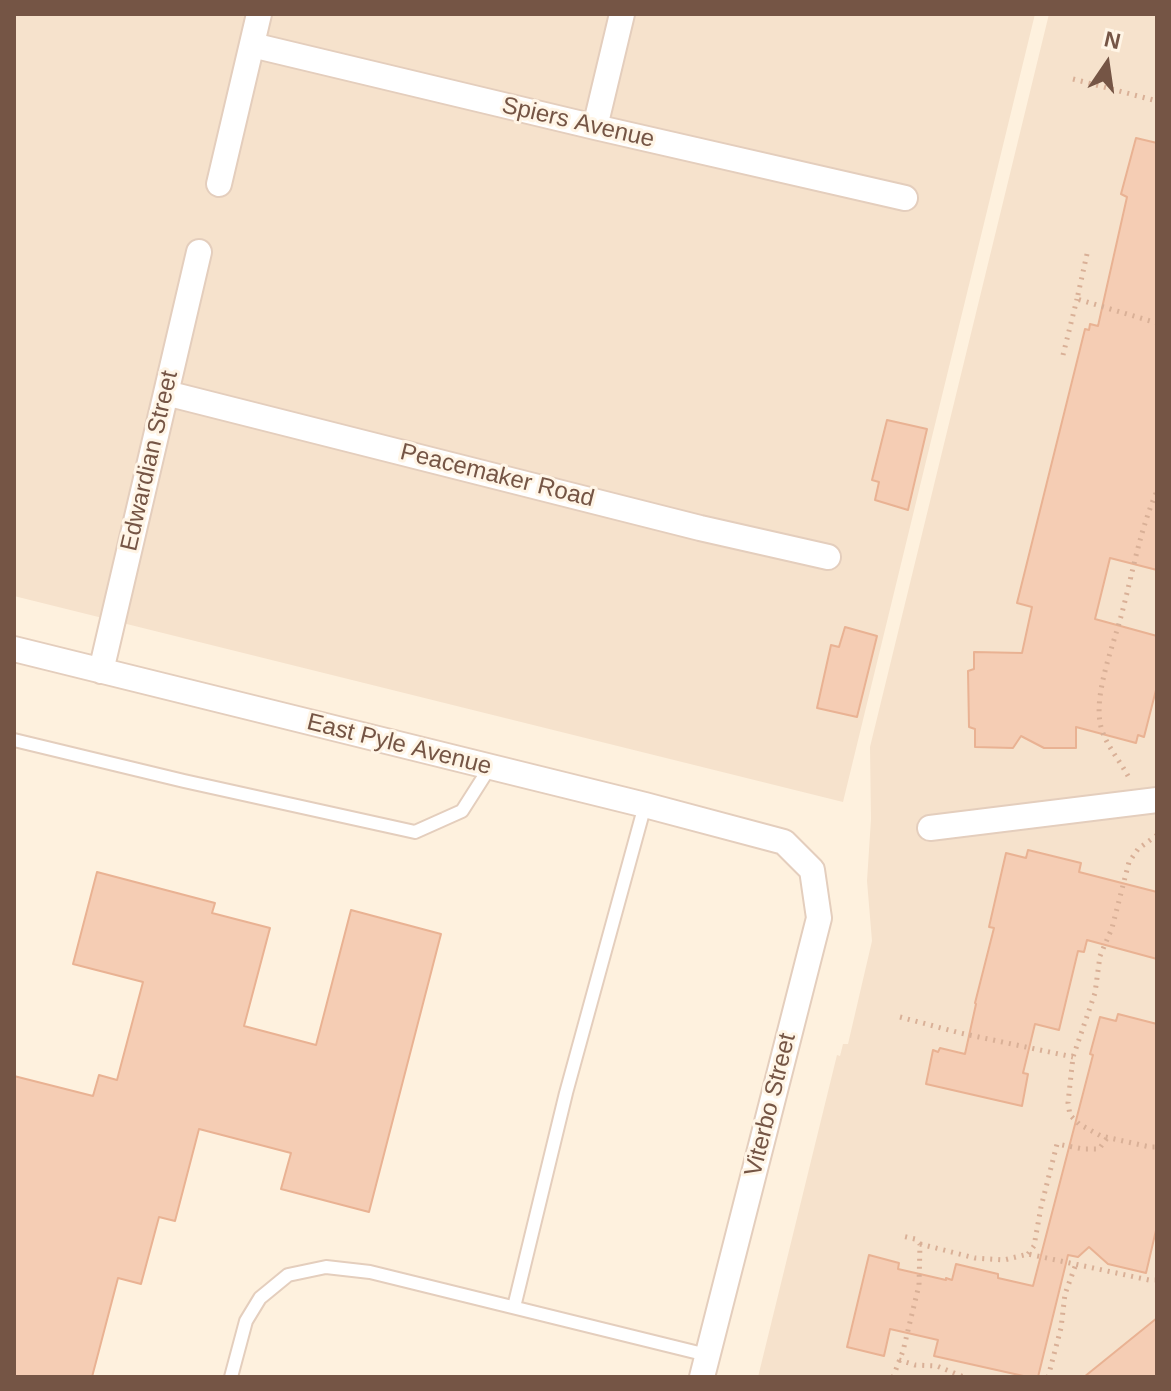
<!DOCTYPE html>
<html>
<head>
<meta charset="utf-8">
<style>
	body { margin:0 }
	#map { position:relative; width:1171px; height:1391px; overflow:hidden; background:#fef1de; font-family:Helvetica,sans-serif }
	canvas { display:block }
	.frame { position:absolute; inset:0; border:16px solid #755545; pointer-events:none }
	.north { position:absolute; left:1067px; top:24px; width:80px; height:80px; -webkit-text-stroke:6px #fff5e6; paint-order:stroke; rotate:13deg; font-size:22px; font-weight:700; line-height:32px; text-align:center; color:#755545 }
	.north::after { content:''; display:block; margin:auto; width:28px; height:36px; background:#755545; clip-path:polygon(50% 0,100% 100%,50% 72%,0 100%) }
</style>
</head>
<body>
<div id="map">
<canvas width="1171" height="1391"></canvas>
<div class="frame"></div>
<div class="north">N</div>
</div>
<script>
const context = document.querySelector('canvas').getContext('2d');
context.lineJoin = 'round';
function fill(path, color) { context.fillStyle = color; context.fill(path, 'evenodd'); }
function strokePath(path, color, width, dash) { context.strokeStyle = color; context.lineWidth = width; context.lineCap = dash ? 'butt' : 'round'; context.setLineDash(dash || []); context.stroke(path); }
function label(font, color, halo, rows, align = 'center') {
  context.font = font + ' Helvetica,sans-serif'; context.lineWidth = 6; context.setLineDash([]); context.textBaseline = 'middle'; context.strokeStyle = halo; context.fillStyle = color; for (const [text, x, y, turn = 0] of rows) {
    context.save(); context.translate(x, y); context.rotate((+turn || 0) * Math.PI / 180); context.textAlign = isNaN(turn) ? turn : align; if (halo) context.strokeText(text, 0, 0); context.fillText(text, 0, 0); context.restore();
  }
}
fill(new Path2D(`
	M14,14H1035L843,802L14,596Z
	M1049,14H1157V1377H758L837,1055L840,1056L843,1044H848L872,941L867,881L871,819L870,747Z`), '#f6e2cc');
const building = new Path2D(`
	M1136,138L1157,143V570L1110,558L1095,619L1157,636V686L1144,737L1138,735L1136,743L1076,727V748H1044L1021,736L1013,748L975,747V729L969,727L968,671L974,669V652L1022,653L1032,607L1017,603L1085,329L1089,330L1090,324L1098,326L1127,197L1121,194Z
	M887,420L927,429L908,510L875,500L879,482L872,480Z
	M845,627L877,636L857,717L817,708L831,645L839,647Z
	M1028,850L1081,863L1079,872L1157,892V959L1087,940L1084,952L1078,951L1059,1030L1035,1024L1023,1073L1028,1074L1022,1106L926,1084L933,1050L938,1052L940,1048L965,1054L976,1004L975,1003L994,928L989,927L1006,853L1026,858Z
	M97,872L215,903L212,913L270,928L244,1026L316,1045L351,910L441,934L369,1212L281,1189L291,1153L199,1129L175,1221L159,1217L141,1284L118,1278L92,1377H14V1076L93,1096L99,1075L117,1080L143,982L73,964Z
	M1118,1014L1157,1024V1226L1146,1273L1108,1264L1089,1247L1078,1257L1068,1255L1038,1377H1028L934,1356L938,1340L890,1329L884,1356L847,1347L869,1255L899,1263L898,1269L946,1280V1278L952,1280L956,1264L998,1274V1278L1033,1286L1093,1055L1090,1054L1100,1017L1116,1021Z
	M1157,1318V1377H1084Z`);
fill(building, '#f5cdb4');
strokePath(building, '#e9b293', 2);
const lane = new Path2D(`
	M14,740L184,781L415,832L462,811L490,767
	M514,1307L566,1093L645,805
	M231,1377L246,1321L260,1298L288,1275L326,1267L370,1272L707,1355`);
const street = new Path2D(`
	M252,45L595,127L905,198
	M595,127L622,14
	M219,184L259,14
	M166,393L700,528L828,557
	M14,649L645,805L784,842L812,870L819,918L702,1377
	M101,671L199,252
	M930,828L1157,800`);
strokePath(lane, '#e4cebd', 16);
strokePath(street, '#e4cebd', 28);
strokePath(new Path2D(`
	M1073,79L1157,101
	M1087,254L1077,299L1157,323
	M1063,355L1077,299
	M1128,776C1119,759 1103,742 1100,722C1095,693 1112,648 1120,620C1132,577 1139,532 1157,491
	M1157,835L1138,849L1129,862L1112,928L1100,956L1095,993L1073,1057L1068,1103L1070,1115L1079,1124L1101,1136L1150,1147H1157
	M900,1017L960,1033L1073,1057
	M920,1244L975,1258L1004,1260L1028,1254L1149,1280H1157
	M1028,1254L1034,1246L1041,1207L1057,1144L1083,1149H1099L1107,1138
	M899,1360L915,1365L937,1366L964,1377
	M893,1377L903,1351L919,1285L920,1244L915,1239L902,1236
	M1048,1377L1061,1328L1065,1294L1076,1264`), '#d9b097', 5, [2, 6]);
strokePath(lane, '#fff', 12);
strokePath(street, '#fff', 24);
label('24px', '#755545', '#fff5e6', [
	["Spiers Avenue",578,123,13],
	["Edwardian Street",150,461,-77],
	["Peacemaker Road",497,476,14],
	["East Pyle Avenue",399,745,14],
	["Viterbo Street",771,1105,-76]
]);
</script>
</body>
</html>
